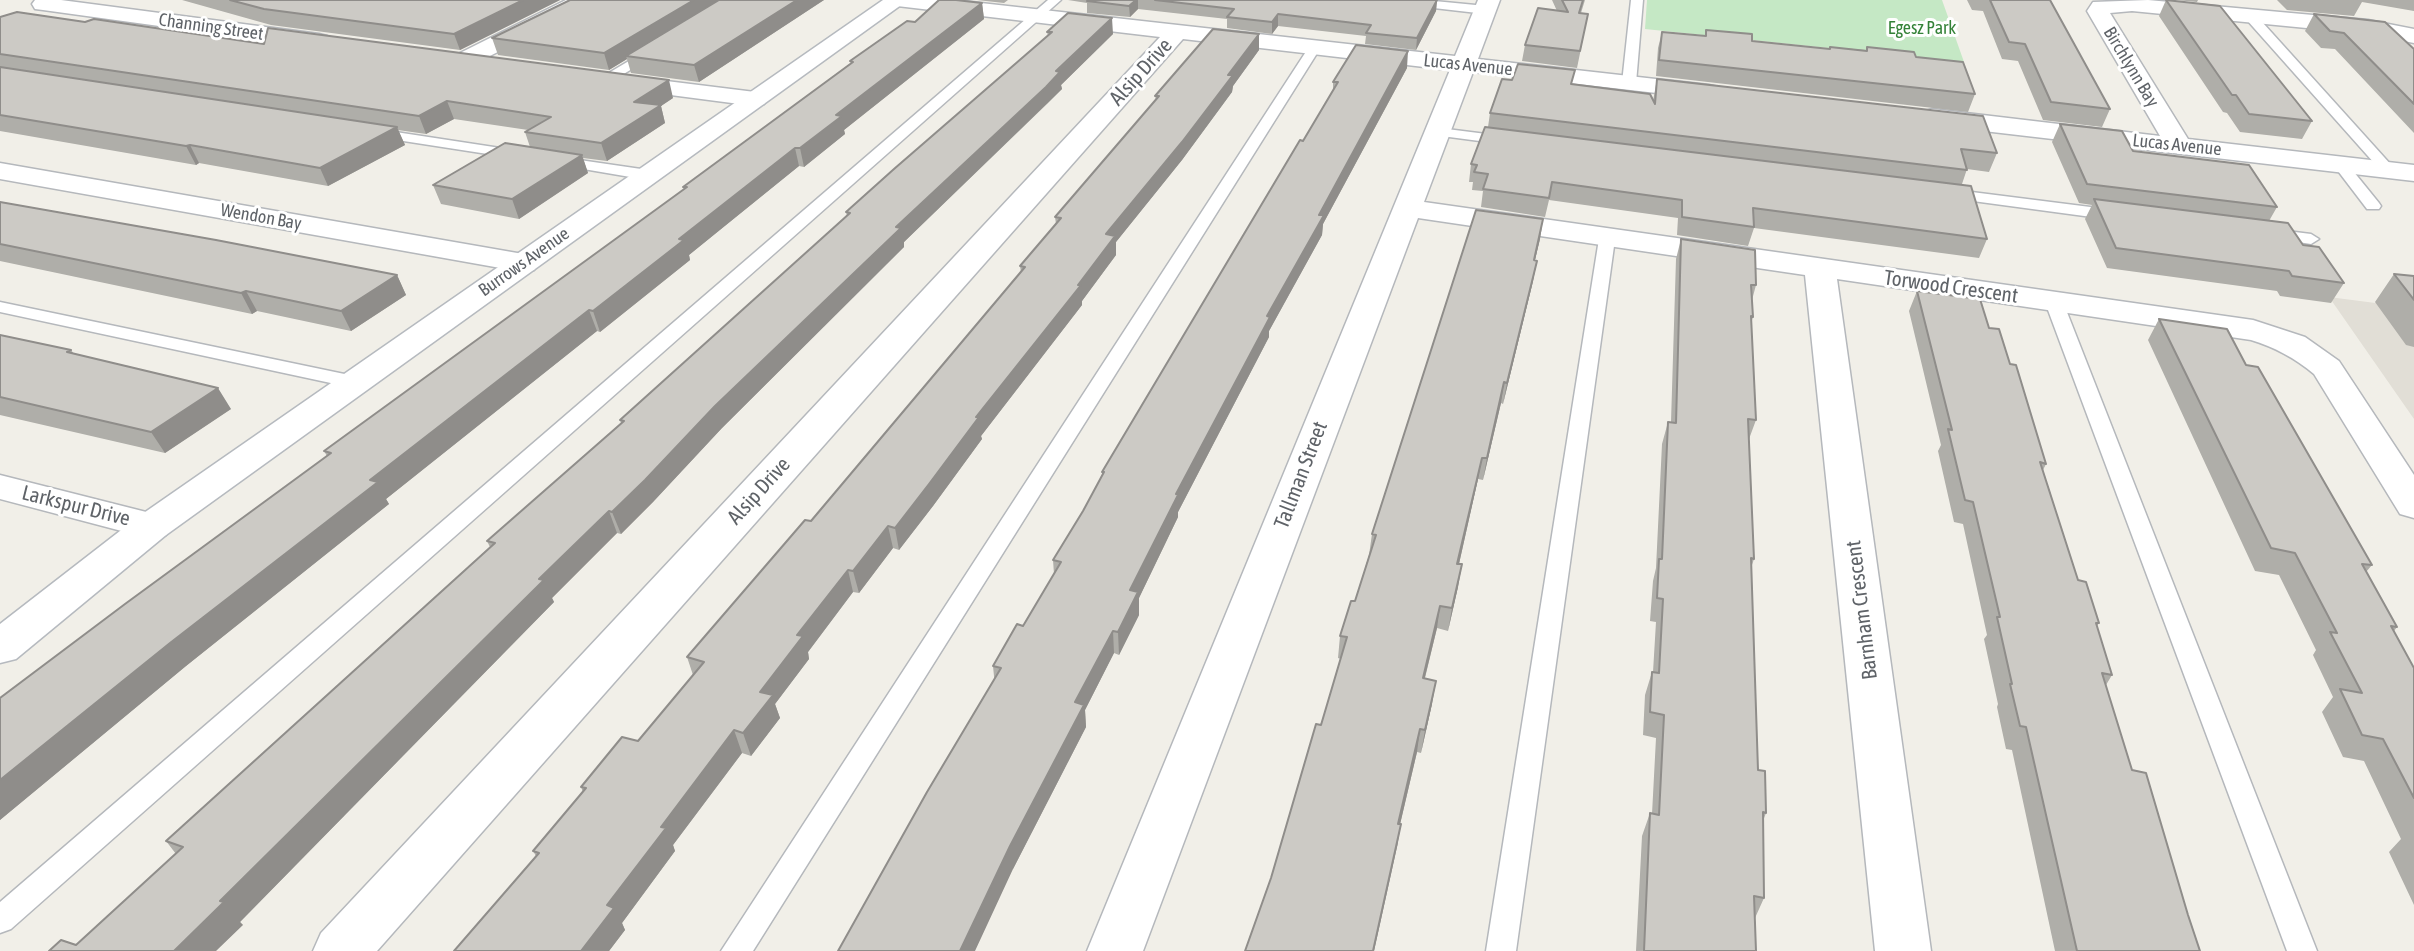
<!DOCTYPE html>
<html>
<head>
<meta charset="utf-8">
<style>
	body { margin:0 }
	canvas { display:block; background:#f1efe8 }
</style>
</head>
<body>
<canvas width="2414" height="951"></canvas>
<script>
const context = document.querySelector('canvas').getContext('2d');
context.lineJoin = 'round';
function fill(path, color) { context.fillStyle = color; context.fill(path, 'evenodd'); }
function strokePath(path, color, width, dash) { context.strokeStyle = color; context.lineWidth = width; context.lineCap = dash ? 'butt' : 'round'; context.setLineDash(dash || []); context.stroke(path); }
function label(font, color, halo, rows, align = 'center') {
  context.font = font + ' "Asap Condensed",sans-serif'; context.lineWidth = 6; context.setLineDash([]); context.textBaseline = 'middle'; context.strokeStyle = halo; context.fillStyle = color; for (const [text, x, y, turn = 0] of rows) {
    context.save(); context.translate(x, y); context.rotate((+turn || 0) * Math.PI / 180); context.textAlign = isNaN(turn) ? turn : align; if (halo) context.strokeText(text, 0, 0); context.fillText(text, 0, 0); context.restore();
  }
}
fill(new Path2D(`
	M2329,297L2414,308V419Z`), '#e1ded6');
fill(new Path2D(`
	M1647,0H1942L1964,62L1645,29Z`), '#c5e8c5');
const lane = new Path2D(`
	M1048,0H1061L11,929L0,933V902Z
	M1384,0H1424L1486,6L1492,10L1486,14L1390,3Z
	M1631,0H1643L1636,83L1629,87L1622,83Z
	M2246,13H2254L2393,167L2395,170L2393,173H2383L2246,19Z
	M1315,43L1321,47L753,951H721L1309,47Z
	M654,46L658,47V53L609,83H599L597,80Z
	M1439,128L1510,137L1517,141L1510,145L1434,135L1432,132Z
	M376,129L520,151L527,155L520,159L371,136L369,133Z
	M559,157L648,170L656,175L648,180L554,164L552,161Z
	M2340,160L2345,161L2379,203L2381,206L2379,209H2367L2335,167L2333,164Z
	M1948,189L2114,210L2122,215L2114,220L1943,197L1940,194Z
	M2271,229L2311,234L2319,239L2311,244L2265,237L2263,234Z
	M1607,234L1615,239L1516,951H1486L1599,239Z
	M2054,297L2063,302L2317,951H2287L2045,302Z
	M0,302L354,376L364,382L354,388L0,312Z`);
const street = new Path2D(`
	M35,0H61L319,34L327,36L330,41L327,46L319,48L43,10L35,9L32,4Z
	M566,0H594L591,5L470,66H454L450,61L454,56Z
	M886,0H954L1455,56L1478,0H1500L1478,59L1709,85L1718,87L1721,92L1718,97L1709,99L1473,72L1424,202L2253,320L2305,337L2339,361L2414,475V518L2400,514L2314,374C2295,358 2274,347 2251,340L1837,279L1931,951H1875L1805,275L1418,218L1143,951H1087L1450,70L1183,39L377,951H313L321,933L1160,37L897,6L889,5Z
	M2148,0L2368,20L2414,29V43L2368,34L2132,11L2110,13L2188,139L2414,165V181L1932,125L1923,122L1919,117L1923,112L1932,109L2160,136L2087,11L2093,2Z
	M618,75L755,92L764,94L767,99L764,104L755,106L609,87L606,82L609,77Z
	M0,163L523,254L534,256L538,263L534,270L523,272L0,179Z
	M0,475L166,517L172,526L166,535L152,539L0,499Z`);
const secondary = new Path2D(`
	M883,0H908L166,535L16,659L0,663V624L138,517Z`);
strokePath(lane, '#b5b8bc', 3);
strokePath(street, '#b5b8bc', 3);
strokePath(secondary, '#b6babf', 3);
fill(lane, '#fff');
fill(street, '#fff');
fill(secondary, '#fff');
fill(new Path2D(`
	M182,0H560L460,50L271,25Z
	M570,0H824L699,82L631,73L627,59L609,70L498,55L492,38Z
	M977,0H1008L1004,3Z
	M1068,0H1437L1436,11L1416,50L1365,44L1366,36L1278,26L1272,34L1227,28V19L1138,9L1130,17L1087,13V3Z
	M1552,0H1585L1581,13L1588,14L1577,68L1522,61L1525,45L1557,11Z
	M1967,0H2050L2110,109L2102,127L2043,120L2018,61L2002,59L1983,11L1972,10Z
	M2166,0L2312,121L2302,139L2240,132L2227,113L2223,112L2159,16Z
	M2176,0H2198L2197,2Z
	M2277,0H2414V11L2362,2L2354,16L2287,10Z
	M982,3L984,19L844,130L845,134L804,167L799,166L721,229L689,255L690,260L600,332L597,331L386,499L389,504L186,666L0,820V698L327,456L324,451L684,190L683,187L851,63L850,61L915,22Z
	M2314,14L2414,49V133L2335,49L2321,48L2305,31Z
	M0,17L85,22L264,44L673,98L661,106L665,123L607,161L583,158L588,173L519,219L441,204L433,185L530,147L525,132L528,130L454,119L426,134L398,130L405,145L328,186L199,163L196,165L0,131Z
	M1706,30L1752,41L1829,49L1830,47L1866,50L1867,47L1916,57L1975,94L1968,112L1656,76L1658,48L1662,32L1705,36Z
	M1047,32L1113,34L1061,85L1062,89L1047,104L904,242V247L722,428L653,502L621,534L617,533L552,598L554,602L240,922L243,925L76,945L176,854L166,841L490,547L487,541L621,423L620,420L847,216L846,212L1048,36Z
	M1259,34V50L1233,86L1232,92L1182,160L1116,242V255L1082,301V305L981,436L982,439L933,506L899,550L893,548L859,593L853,592L808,652L809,659L775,704L780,718L751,756L742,753L673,845L675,851L622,923L625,930L609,951H454L536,856L533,851L583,792L581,787L638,741L693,675L687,657L811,521L1021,272L1020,266L1056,224L1055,217L1156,100L1155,96Z
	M1407,68L1323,224L1322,235L1269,331V337L1178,512V517L1139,598V615L1119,655L1114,653L1085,710L1086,727L1013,869L993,666L1023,626L1054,574L1053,560L1083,511L1102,475V472L1333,91V82Z
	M1657,79L1997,153L1989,172L1967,169L1962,184L1987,239L1979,258L1754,228L1748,246L1677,235L1678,218L1549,200L1545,217L1481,207L1483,191L1472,190L1473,182H1469L1471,164L1488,127L1490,113L1572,85L1653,101Z
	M2060,124L2277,207L2269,221L2303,245L2344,283L2331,303L2280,296L2277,291L2107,268L2085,219L2092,205L2079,203L2052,142Z
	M0,202L397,275L406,295L351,331L257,311L252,314L0,261Z
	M1540,239L1535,260L1533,281L1503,404L1501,403L1483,480L1478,479L1459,564L1458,587L1448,631L1437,628L1425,678L1432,704L1421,753L1417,752L1400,824L1397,847L1271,878L1321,725L1341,659L1338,658L1340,636L1355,601L1369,555L1372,534Z
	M1681,239L1756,285L1752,300L1753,317L1751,323L1756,420L1749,439L1754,559L1751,568L1758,770L1766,813L1763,821L1764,898L1755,918L1756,951H1636L1642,836L1650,813L1652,814L1656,738L1643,735L1645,695L1652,672H1653L1656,622L1650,621L1653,581L1656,568L1662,444L1668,422H1671L1676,259Z
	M2394,274L2414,276V347L2406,345L2375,302Z
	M1917,291L1989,328L2010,364L2046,464L2043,470L2078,580L2099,623L2097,626L2112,675L2106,685L2132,770L2188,915L2200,951H2055L2012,750L2006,749L1997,707L1998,704L1984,639L1987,635L1963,524L1954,522L1938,451L1941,445L1909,311Z
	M2159,319L2246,365L2372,565L2366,572L2397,627L2394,631L2414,668V905L2389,852L2401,839L2364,761L2343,757L2322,712L2333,697L2313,655L2316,650L2279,575L2255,571L2148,340Z
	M0,335L71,350L74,354L231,409L165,453L0,415Z`), '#afaea9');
fill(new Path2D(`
	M523,0H560L460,50L454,34Z
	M694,0H724L626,56L627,59L609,70L604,53Z
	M797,0H824L699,82L694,65Z
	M1136,0H1138V9L1130,17L1129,6Z
	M1437,0L1436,11L1416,50L1417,38Z
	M982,3L984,19L844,130L845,134L804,167L800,148L836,115Z
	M1278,14V26L1272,34V22Z
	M1112,18L1113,34L1061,85L1062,89L904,242V247L722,428L653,502L621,534L612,512L715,406L896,227Z
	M1259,34V50L1233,86L1232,92L1182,160L1116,242V255L1082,301V305L981,436L982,439L933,506L899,550L895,528L976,417L1078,285L1106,234Z
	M1408,51L1407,68L1323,224L1322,235L1269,331V337L1178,512V517L1139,598V615L1119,655L1118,632L1130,590L1176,494L1319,215Z
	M669,80L673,98L661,106L665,123L607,161L601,143L634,102Z
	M447,101L454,119L426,134L419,116Z
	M397,127L405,145L328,186L320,168Z
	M190,145L199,163L196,165L186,146Z
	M795,148L799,166L689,255L690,260L600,332L593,311L679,239Z
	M582,155L588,173L519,219L512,199Z
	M1543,219L1540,239L1530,280L1534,260Z
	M1537,261L1533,281L1503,404L1507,383Z
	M397,275L406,295L351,331L341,311Z
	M246,291L257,311L252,314L241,293Z
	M589,310L597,331L386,499L389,504L186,666L0,820V780L370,480Z
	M1504,382L1501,403L1483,480L1487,458Z
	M218,388L231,409L165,453L151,432Z
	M1482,458L1478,479L1454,586L1457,564Z
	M609,511L617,533L552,598L554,602L240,922L243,925L216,951H174L220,901L539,579Z
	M888,526L893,548L859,593L853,571Z
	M1462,564L1458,587L1448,631L1452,608Z
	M848,570L853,592L808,652L809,659L775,704L780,718L751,756L743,733L760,692L797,635Z
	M1440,606L1437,628L1419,701L1423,678Z
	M1113,631L1114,653L1085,710L1086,727L1013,869L975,951H960L1075,702Z
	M1436,681L1432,704L1421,753L1425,730Z
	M1420,729L1417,752L1395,846L1398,824Z
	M734,730L742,753L673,845L675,851L622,923L625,930L609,951H581L607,905L661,827Z
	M1401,824L1397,847L1374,951H1373Z`), '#8f8d8a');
const building = new Path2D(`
	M230,0H523L454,34L264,9Z
	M570,0H694L604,53L492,38Z
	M719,0H797L694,65L626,56Z
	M939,0H956L982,3L836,115L842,116L800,148H795L716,210L679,239L684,240L593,311L589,310L370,480L378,482L170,643L0,780V698L125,604L331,453L324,451L687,187H683L853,62L850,61L907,21L915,22Z
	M1088,0H1136L1129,6L1087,1Z
	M1155,0H1437L1417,38L1366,33L1371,25L1278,14L1272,22L1227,17L1234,9Z
	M1562,0H1583L1579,13L1588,14L1580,51L1525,45L1538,8L1568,12Z
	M1990,0H2050L2110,109L2051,102L2025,44L2009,42Z
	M2166,0L2220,6L2312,121L2249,114L2236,95H2232Z
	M17,12L85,22L94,19L264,44L268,28L669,80L634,102L661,105L601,143L525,132L551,117L447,101L419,116L0,54V17Z
	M1068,13L1112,18L1056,71L1060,72L1046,87L896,227L901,228L715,406L645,480L612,512L609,511L539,579L544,580L220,901L224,902L174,951H49L61,940L76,945L183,847L166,841L495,543L487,541L624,421L620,420L850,213L846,212L894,169L1052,32H1047Z
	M2314,14L2385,22L2414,49V104L2344,33L2330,31Z
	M1213,29L1259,34L1228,75H1233L1182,142L1106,234L1115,236L1078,285H1081L976,417H979L929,484L895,528L888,526L853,571L848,570L797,635L803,636L760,692L773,695L743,733L734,730L661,827L666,828L607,905L614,908L581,951H454L539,853L533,851L586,788L581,787L622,737L638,741L704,662L687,657L805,520L811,521L1025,267L1020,266L1061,218L1055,217L1159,96H1155Z
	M1706,30L1752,34V41L1830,49V47L1867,51V47L1914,52L1916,57L1963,62L1975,94L1659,60L1662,32L1706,36Z
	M1356,45L1408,51L1319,215H1324L1267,316L1270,317L1176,494L1178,495L1130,590L1138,592L1118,632L1113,631L1075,702L1084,705L1010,846L960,951H838L927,792L1001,668L993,666L1017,624L1023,626L1061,562L1053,560L1083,511L1104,472H1102L1300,140L1303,141L1338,82H1333Z
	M1518,64L1575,70L1571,84L1650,94L1655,104L1657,79L1983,116L1997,153L1961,149L1967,170L1490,113L1502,79L1512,80Z
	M0,67L397,127L320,168L190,145L186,146L0,115Z
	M2060,124L2122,131L2133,151L2249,165L2277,207L2087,184Z
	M1485,127L1971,186L1987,239L1753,208L1754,227L1682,217V200L1552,182L1549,198L1483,189L1488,174L1474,172L1477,165L1471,164Z
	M505,143L582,155L512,199L433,185Z
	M2094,199L2288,223L2303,245L2319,247L2344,283L2292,276L2289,271L2116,248Z
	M0,202L216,240L397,275L341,311L246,291L241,293L0,244Z
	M1476,210L1543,219L1534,260L1537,261L1507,383L1504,382L1487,458H1482L1457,564H1462L1452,608L1440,606L1423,678L1436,681L1425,730L1420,729L1398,824H1401L1373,951H1245L1271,878L1316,724L1321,725L1347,637L1340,636L1351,601H1355L1376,535L1372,534Z
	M1681,239L1755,250L1756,285H1751L1753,317L1751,316L1756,420L1748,419L1754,559L1751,558L1758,770L1765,771L1766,813L1763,812L1764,898L1754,896L1756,951H1644L1650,813L1659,815L1664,715L1650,712L1652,672L1659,673L1663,599L1657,598L1659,559H1662L1668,422L1676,423Z
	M2394,274L2414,276V300Z
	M1917,291L1980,299L1989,328L1999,329L2010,364L2016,365L2046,464L2040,462L2078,580L2086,582L2099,623H2096L2112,675L2102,673L2132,770L2146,773L2188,915L2200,951H2077L2026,727L2020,726L2010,684H2012L1997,617H2000L1973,502L1965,500L1948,429L1952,430Z
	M2159,319L2227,329L2246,365L2258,367L2372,565L2362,564L2397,627L2391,626L2414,668V798L2383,739L2362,735L2340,689L2362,693L2330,632L2337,633L2295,553L2271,548Z
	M0,335L71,350L67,352L218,388L151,432L0,397Z`);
fill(building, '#cccac5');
strokePath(building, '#8f8d8a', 2);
label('18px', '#5f6368', '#fff', [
	["Channing Street",211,27,8],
	["Lucas Avenue",1468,65,6],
	["Birchlynn Bay",2131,67,59],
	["Lucas Avenue",2177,145,6],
	["Wendon Bay",261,217,10],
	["Burrows Avenue",524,262,-35]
]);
label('18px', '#348238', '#fff', [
	["Egesz Park",1922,28]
]);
label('21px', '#5f6368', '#fff', [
	["Alsip Drive",1141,72,-48],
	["Torwood Crescent",1951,287,8],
	["Tallman Street",1301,475,-69],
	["Alsip Drive",759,491,-48],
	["Larkspur Drive",76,506,14],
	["Barnham Crescent",1862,610,-97]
]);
</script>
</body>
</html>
